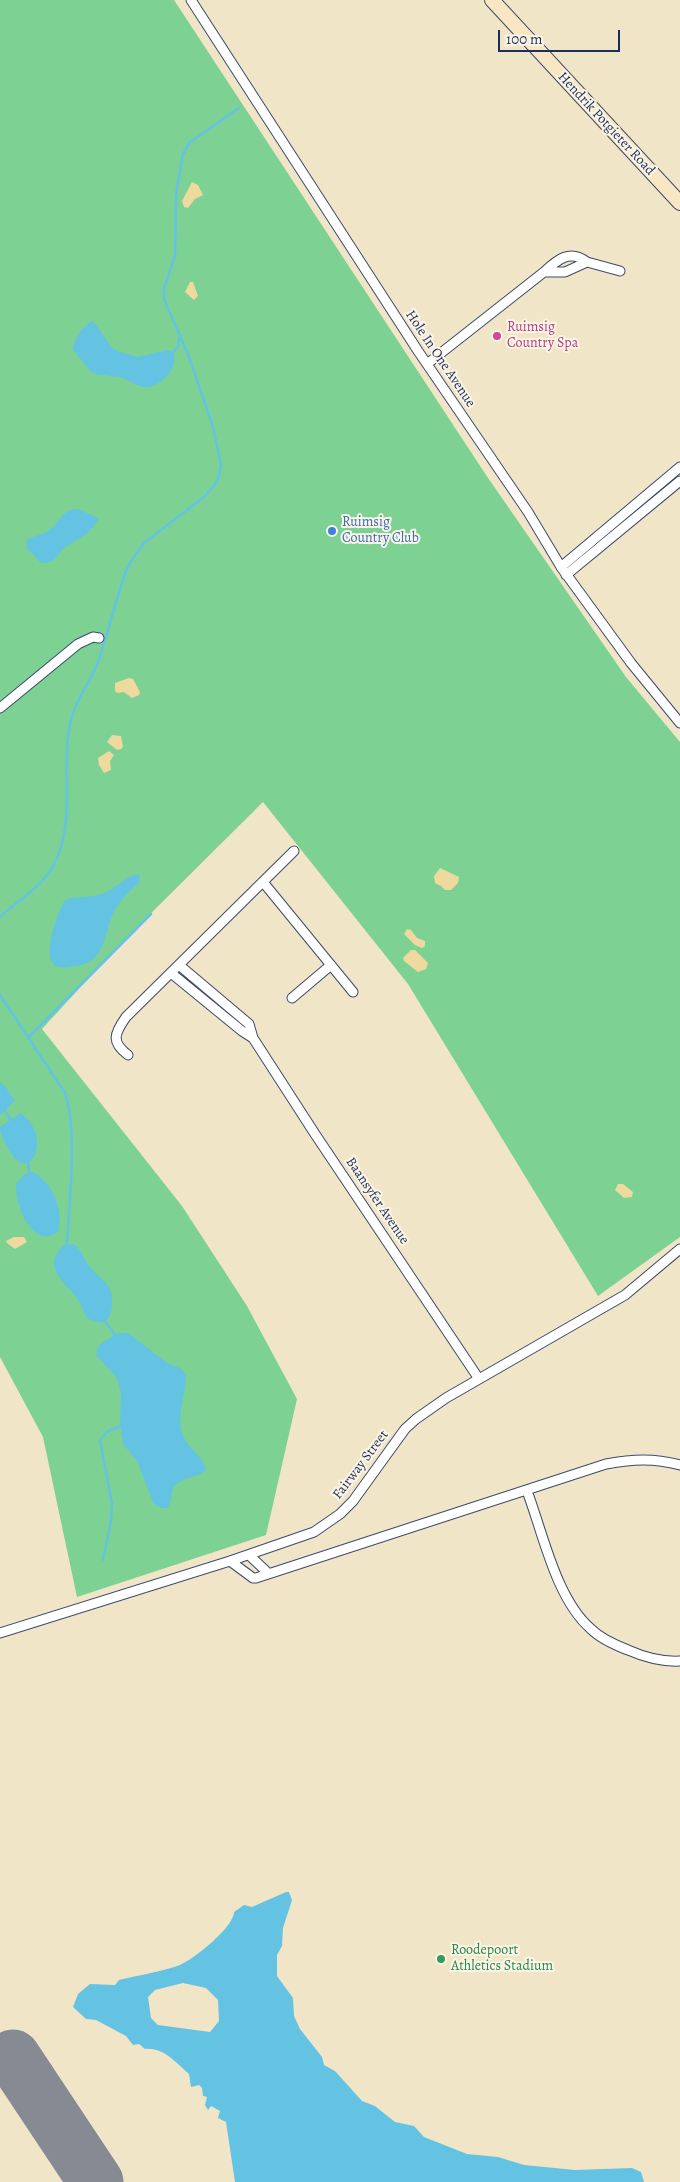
<!DOCTYPE html>
<html>
<head>
<meta charset="utf-8">
<style>
	body { margin:0 }
	#map { position:relative; width:680px; height:2182px; overflow:hidden; background:#f1e5c8; font-family:Alegreya,serif }
	canvas { display:block }
	.scale { position:absolute; left:498px; top:30px; width:122px; height:22px; box-sizing:border-box; border:2px solid #1b2f5e; border-top:0; padding-left:6px; font-size:15px; line-height:18px; white-space:nowrap; color:#1b2f5e; -webkit-text-stroke:4px #fcf5e5; paint-order:stroke }
</style>
</head>
<body>
<div id="map">
<canvas width="680" height="2182"></canvas>
<div class="scale">100 m</div>
</div>
<script>
const context = document.querySelector('canvas').getContext('2d');
context.lineJoin = 'round';
function fill(path, color) { context.fillStyle = color; context.fill(path, 'evenodd'); }
function strokePath(path, color, width, dash) { context.strokeStyle = color; context.lineWidth = width; context.lineCap = dash ? 'butt' : 'round'; context.setLineDash(dash || []); context.stroke(path); }
function label(font, color, halo, rows, align = 'center') {
  context.font = font + ' Alegreya,serif'; context.lineWidth = 4; context.setLineDash([]); context.textBaseline = 'middle'; context.strokeStyle = halo; context.fillStyle = color; for (const [text, x, y, turn = 0] of rows) {
    context.save(); context.translate(x, y); context.rotate((+turn || 0) * Math.PI / 180); context.textAlign = isNaN(turn) ? turn : align; if (halo) context.strokeText(text, 0, 0); context.fillText(text, 0, 0); context.restore();
  }
}
fill(new Path2D(`
	M0,0H174L486,475L626,677L680,742V1237L598,1296L408,984L263,802L120,944L42,1029L182,1206L247,1306L297,1399L266,1535L77,1597L43,1437L0,1357Z`), '#7dd193');
fill(new Path2D(`
	M192,182L198,185L203,195L195,199L188,208L184,207L182,201Z
	M190,282H193L198,296L194,300L185,292Z
	M129,678L133,679L140,692L139,695L132,698L124,692L117,693L115,691V683Z
	M112,735L121,736L123,747L121,749L117,750L107,742Z
	M109,751L114,755L110,761L111,770L104,773L99,765L98,758Z
	M440,868L459,877L458,883L451,890H445L441,886L435,883L434,876Z
	M407,929L411,930L417,938L425,941V946L422,948L415,945L404,934Z
	M411,950H415L428,963L426,969L418,972L404,961L403,958Z
	M618,1184H623L633,1192L632,1197L624,1198L615,1190Z
	M14,1237H24L27,1242L15,1249L7,1243L6,1241Z`), '#eeda9e');
fill(new Path2D(`
	M93,321L113,349L120,352L138,357L167,350L172,351C182,366 159,389 144,387C136,386 131,381 123,378C113,375 102,376 92,373L73,350C73,341 84,323 93,321Z
	M79,509L99,519L88,533L64,548L53,561L45,563L40,562L26,547L27,540C34,536 40,535 46,532C60,525 59,509 79,509Z
	M136,874L140,876L139,883C128,892 120,900 114,912C102,936 107,963 74,966C69,967 63,968 58,967C39,961 58,911 65,900C77,895 89,899 101,894C114,890 122,879 136,874Z
	M0,1082L5,1086L15,1101L0,1115Z
	M21,1113C55,1139 28,1188 8,1148C5,1141 0,1135 0,1127Z
	M33,1172C53,1183 64,1210 58,1232C32,1250 15,1205 16,1184L24,1175Z
	M74,1244C82,1250 84,1260 90,1267C103,1283 114,1283 112,1307C111,1315 109,1319 102,1323L88,1319C83,1312 81,1304 77,1298C63,1280 41,1267 64,1245Z
	M118,1333H128L167,1363L180,1368L186,1375C186,1395 175,1418 184,1438C190,1450 203,1456 206,1470C198,1478 180,1477 173,1488C170,1495 173,1501 167,1508H161L153,1503L137,1461L123,1444L120,1424L121,1393L117,1378L96,1355L99,1345Z
	M286,1892H289L292,1900L283,1928L282,1946L277,1955V1976L293,1998L294,2016L300,2029L322,2057L324,2065L335,2071L362,2101L375,2106L395,2122L414,2126L424,2137L467,2154L498,2157L524,2165L575,2170L632,2168L641,2172L644,2182H235L226,2122L218,2118L220,2111L211,2106L208,2110L205,2105L207,2097L203,2096L202,2088L199,2085L191,2087L189,2074C176,2063 164,2047 145,2049L139,2044L133,2045L126,2036L96,2020L86,2019L73,2007L78,1994L90,1984L115,1985L119,1980C139,1975 161,1972 180,1965C194,1959 234,1927 234,1912L244,1905L252,1907ZM183,1983L206,1988L218,2000L219,2021L210,2032L158,2025L151,2018L148,1997L155,1990Z`), '#64c3e2');
strokePath(new Path2D(`
	M173,353L178,346L180,335
	M0,917C17,901 40,888 52,868C79,821 58,766 72,716C77,698 90,682 97,665C108,634 115,602 126,571L133,558L144,543L204,497L214,486L219,476L221,464L213,427L189,357L164,299V288L175,256L176,195L183,154L190,142L239,108
	M0,995L65,1093C78,1131 69,1202 67,1244
	M28,1038L151,914
	M5,1111L10,1119
	M28,1161L29,1173
	M105,1321L115,1335
	M103,1560L111,1520L112,1504L100,1440L107,1432L120,1426`), '#64c3e2', 2.5);
strokePath(new Path2D(`
	M13,2057L96,2182`), '#868a93', 55);
const minor = new Path2D(`
	M191,0L418,351L528,512L561,567L631,663L680,723
	M544,272C558,259 570,249 587,262
	M427,364L544,272H565L587,262L620,271
	M561,567L680,467
	M566,575L680,481
	M0,708L78,644L93,637L99,638
	M263,882L353,992
	M179,965L249,1024L253,1038L315,1134L479,1379
	M171,973L242,1031L253,1038
	M292,998L331,965
	M128,1055C111,1042 114,1034 126,1017L294,851
	M527,1491C543,1533 556,1599 591,1629C601,1639 615,1645 628,1650C644,1657 662,1662 680,1661
	M249,1555L268,1573
	M230,1561L253,1578H256L606,1464C633,1459 654,1458 680,1465
	M0,1633L230,1561L314,1532L340,1514L353,1501L405,1429L416,1419L446,1398L625,1295L680,1249`);
const secondary = new Path2D(`
	M492,0L680,203`);
strokePath(minor, '#3b4a6e', 11);
strokePath(secondary, '#3b4a6e', 16);
strokePath(minor, '#fff', 9);
strokePath(secondary, '#f9e7c3', 14);
for (const [x, y, r, color] of [
	[497,336,5,"#d1479c"],
	[332,531,5,"#3f7fe0"],
	[441,1959,5,"#2e9e5b"]
]) { const dot = new Path2D(); dot.arc(x, y, r, 0, 2 * Math.PI); context.fillStyle = color; context.fill(dot); strokePath(dot, '#fcf5e5', 2); }
label('14px', '#1b2f5e', '#fcf5e5', [
	["Hendrik Potgieter Road",606,124,47],
	["Hole In One Avenue",440,359,56],
	["Baansyfer Avenue",377,1201,56],
	["Fairway Street",361,1465,-53]
]);
label('14px', '#b23c85', '#fcf5e5', [
	["Ruimsig",507,328],
	["Country Spa",507,344]
], 'left');
label('14px', '#366cbe', '#fcf5e5', [
	["Ruimsig",342,523],
	["Country Club",342,539]
], 'left');
label('14px', '#27864d', '#fcf5e5', [
	["Roodepoort",451,1951],
	["Athletics Stadium",451,1967]
], 'left');
</script>
</body>
</html>
